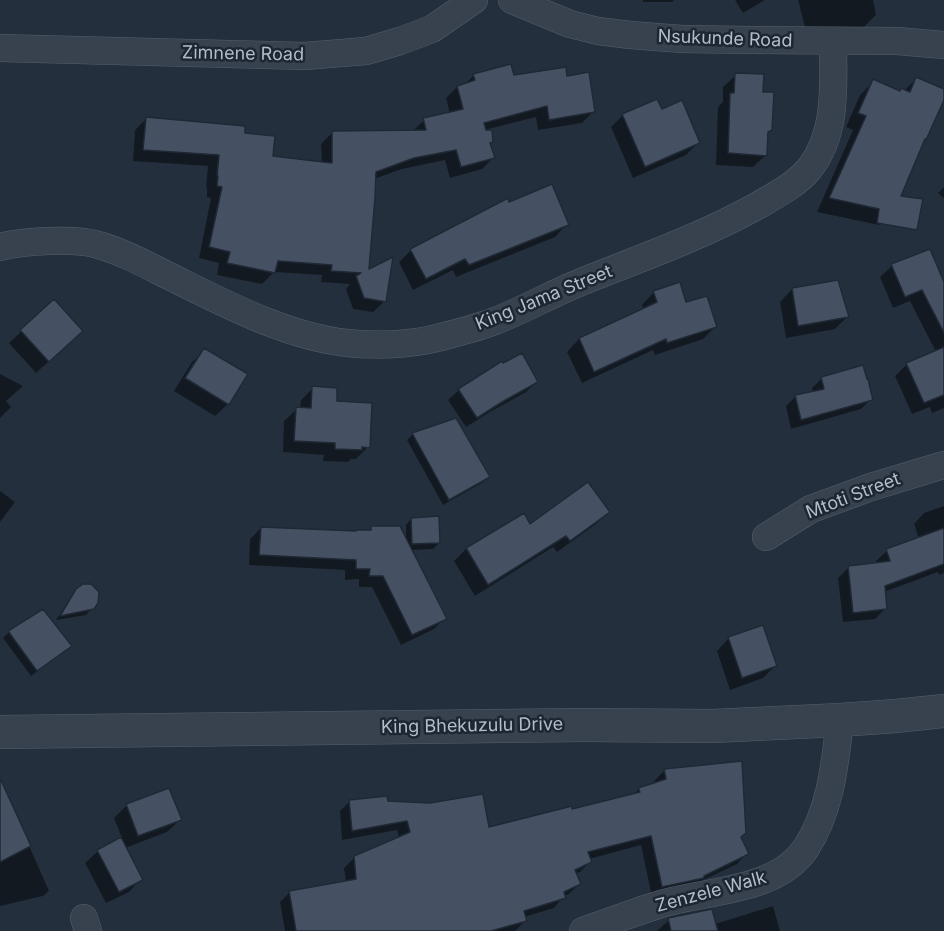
<!DOCTYPE html>
<html>
<head>
<meta charset="utf-8">
<style>
	body { margin:0 }
	canvas { display:block; background:#242f3e }
</style>
</head>
<body>
<canvas width="944" height="931"></canvas>
<script>
const context = document.querySelector('canvas').getContext('2d');
context.lineJoin = 'round';
function fill(path, color) { context.fillStyle = color; context.fill(path, 'evenodd'); }
function strokePath(path, color, width, dash) { context.strokeStyle = color; context.lineWidth = width; context.lineCap = dash ? 'butt' : 'round'; context.setLineDash(dash || []); context.stroke(path); }
function label(font, color, halo, rows, align = 'center') {
  context.font = font + ' Inter,sans-serif'; context.lineWidth = 5; context.setLineDash([]); context.textBaseline = 'middle'; context.strokeStyle = halo; context.fillStyle = color; for (const [text, x, y, turn = 0] of rows) {
    context.save(); context.translate(x, y); context.rotate((+turn || 0) * Math.PI / 180); context.textAlign = isNaN(turn) ? turn : align; if (halo) context.strokeText(text, 0, 0); context.fillText(text, 0, 0); context.restore();
  }
}
fill(new Path2D(`
	M643,0H674L672,2H643Z
	M735,0H765L743,13Z
	M798,0H873L876,15L860,31H806Z
	M474,75L566,77L593,112L582,123L538,130L536,117L484,130L491,142L489,144L493,158L482,169L450,178L445,160L402,169L374,179L368,272L385,301L373,312L353,309L346,289L350,284L321,282L322,275L274,272L262,284L217,275L219,263L199,258L211,198L207,197V187H206L208,166L133,161L135,130L147,118L243,134L271,158L322,163L321,144L333,132H412L424,120L450,114L446,98L457,87L464,85Z
	M736,75L771,130L767,134L766,155L753,167L716,165L718,107L723,102V87Z
	M916,79L944,91V97L893,211L879,225L817,212L853,130L846,127L860,95L874,81L899,92L904,91Z
	M661,111L698,143L686,155L633,178L611,127L623,115Z
	M944,187V198L938,193Z
	M508,204L567,224L555,237L456,277L453,270L413,290L399,262L411,250Z
	M892,266L944,285V408L932,413L930,407L912,414L895,376L907,364L936,352L910,301L893,308L880,277Z
	M792,289L847,317L835,329L786,338L780,302Z
	M654,292L685,304L715,327L703,339L655,355L653,350L582,383L567,352L579,339L643,309L642,305Z
	M54,301L69,343L36,373L9,343Z
	M205,350L228,404L215,416L174,391L192,362Z
	M503,365L536,382L526,392L490,412L466,427L448,400L459,390Z
	M0,374L23,386L6,401L11,407L0,418Z
	M822,378L871,399L861,409L791,429L786,406L796,396L813,393L812,388Z
	M313,388L335,402L368,447L356,459H351L348,462L323,461L324,455L283,452L284,421L297,409H300L301,400Z
	M455,420L488,477L482,483L443,505L407,440L413,434Z
	M0,491L15,502L0,522Z
	M944,506V573L939,575L938,572L884,592L886,608L875,619L843,622L838,578L849,567L877,564L876,561L887,551L919,539L914,524L924,513Z
	M608,512L596,524L557,552L553,547L475,596L454,561L466,549L523,515L529,526Z
	M411,519L439,543L433,549L410,550L445,618L434,629L401,645L372,587H359V579L345,580V570L249,565L250,539L261,528L354,533L368,531L372,527L406,542V525Z
	M77,590L92,608L86,615L56,620L71,597Z
	M9,632L64,652L31,676L3,638Z
	M729,638L775,666L763,678L730,690L717,651Z
	M740,763L739,838L747,853L737,864L699,882L652,897L641,845L589,859L590,862L580,872L575,874L579,884L569,894L564,896L554,908L524,917L525,921L515,931H285L280,902L290,892L346,882L344,868L355,857L399,839L397,830L342,840L340,811L350,801L386,803L488,829L571,811L633,795L639,789L655,784L654,781L664,771Z
	M127,805L180,820L167,832L125,848L141,879L129,892L106,903L85,863L98,851L122,838L114,818Z
	M15,814L49,891L43,896L0,906V822Z
	M773,906L780,931H657L669,920L715,924Z`), '#0007');
const building = new Path2D(`
	M511,64L514,75L566,67L567,76L589,72L595,112L549,120L547,106L484,123L486,130H492L493,142L490,143L495,158L461,167L456,150L414,158L376,172L375,198L369,269L393,257L386,302L364,298L356,276L361,273L331,271L332,265L278,261L275,273L227,263L230,252L209,247L222,187L217,186L218,176H217L219,155L143,150L146,117L245,126V133L275,136L273,156L332,163V131L426,130L423,118L463,109L457,86L475,80L473,74Z
	M735,73L764,74L763,92H774L772,130L768,132L767,156L728,153L730,93H734Z
	M916,77L944,89V100L926,140L925,139L901,196L923,199L917,230L877,223L879,209L829,198L866,116L858,113L873,79L900,91L901,88L910,92Z
	M657,99L662,109L682,100L700,143L645,167L622,114Z
	M552,184L569,225L469,265L465,259L426,279L410,249L508,198L509,202Z
	M930,249L944,282V333L922,290L905,297L891,264Z
	M838,280L849,317L798,326L792,288Z
	M680,282L686,302L707,296L717,327L667,343L666,339L594,372L579,338L657,302L653,291Z
	M54,299L83,331L49,362L20,330Z
	M944,347V395L924,403L906,363Z
	M204,348L248,374L229,405L185,378Z
	M522,353L538,382L502,402L477,418L458,389L502,361L503,363Z
	M863,365L867,379H868L873,400L801,420L795,395L824,389L821,377Z
	M312,386L337,388V401L372,403L370,448L362,447V450L335,449V443L294,441L296,407L311,408Z
	M456,418L490,477L449,500L412,433Z
	M588,482L610,512L570,541L566,536L488,585L466,548L524,513L530,524Z
	M439,516L440,543L412,544L411,518Z
	M371,526H400L447,619L412,635L383,576H369L370,569H356V560L259,555L261,527L356,531V530H371Z
	M944,528V564L885,586L887,609L853,613L848,566L890,561L886,549Z
	M83,584H91L99,592L98,603L94,609L60,616L76,589Z
	M43,609L72,646L37,671L8,631Z
	M763,625L777,666L742,678L728,637Z
	M742,761L746,833L741,837L749,854L704,876V878L662,887L651,836L588,852L592,862L575,870L581,884L564,892L566,898L524,911L527,921L491,931H296L289,891L356,879L354,856L410,832L407,821L352,831L349,800L387,796L388,801L430,803L483,794L489,827L572,806V809L640,792L638,788L666,779L664,769Z
	M0,778L31,846L0,862Z
	M169,788L182,820L138,836L126,804Z
	M121,837L143,880L119,892L97,850Z
	M712,909L718,931H671L668,918Z`);
fill(building, '#455162');
strokePath(building, '#1f2835', 1.5);
const minor = new Path2D(`
	M512,0L570,24L598,31L630,35L682,39L752,40L897,41L944,45
	M0,48L305,56L366,51L400,41L432,29L474,0
	M0,247C23,241 73,238 95,244C121,251 145,264 169,276C224,303 285,336 347,343C375,346 410,345 437,338C456,333 477,328 495,321C526,309 555,292 586,280C644,257 703,236 757,206C776,195 796,185 810,168C838,132 833,84 833,42
	M766,537L811,509L871,487L944,465
	M84,918L88,931
	M583,931C609,922 635,912 661,904C707,890 777,892 806,848C831,810 835,763 840,720`);
const tertiary = new Path2D(`
	M0,732L582,725L713,726L840,720L896,716L944,711`);
strokePath(minor, '#565f6c', 28);
strokePath(tertiary, '#565f6c', 34);
strokePath(minor, '#38414e', 27);
strokePath(tertiary, '#38414e', 33);
label('18px', '#b4bcc9', '#1d2633', [
	["Nsukunde Road",725,39,2],
	["Zimnene Road",243,54,1],
	["King Jama Street",544,298,-22],
	["Mtoti Street",853,496,-21],
	["King Bhekuzulu Drive",472,726,-1],
	["Zenzele Walk",711,892,-15]
]);
</script>
</body>
</html>
